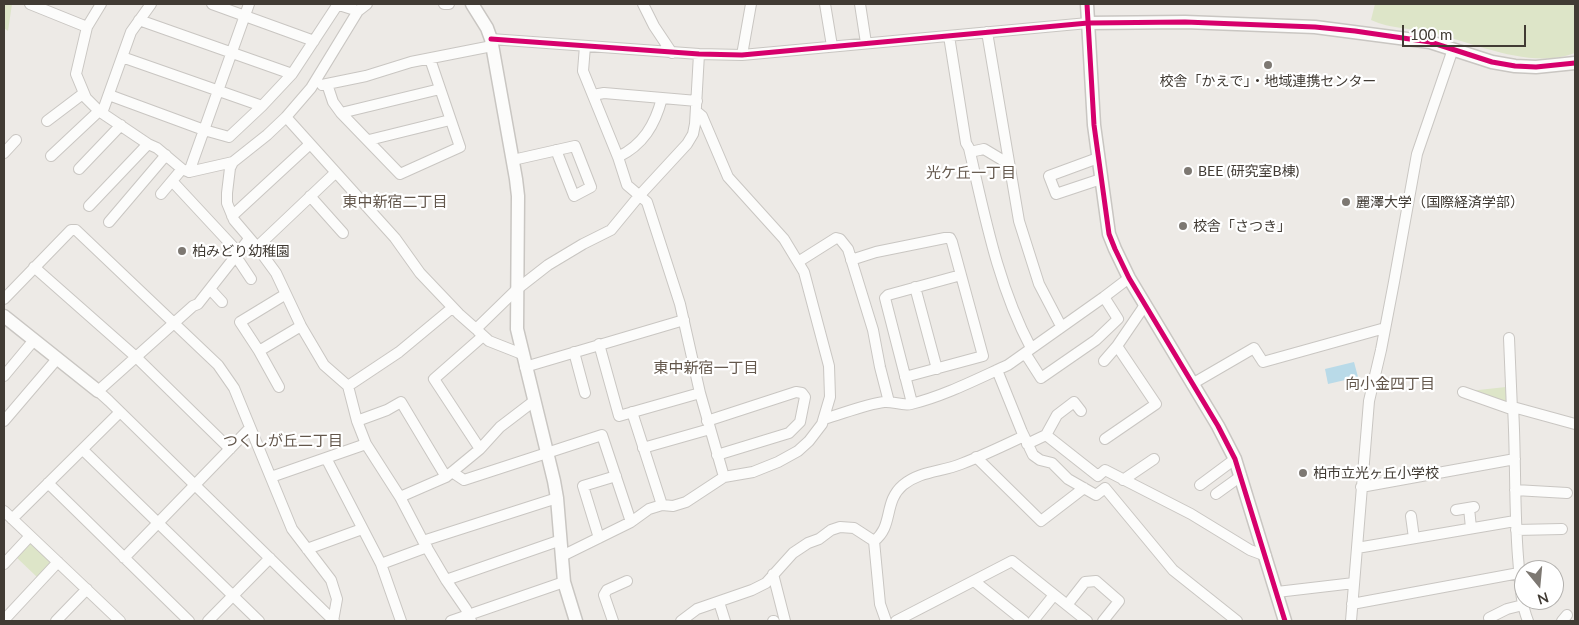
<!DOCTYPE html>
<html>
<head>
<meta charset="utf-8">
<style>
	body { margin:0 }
	#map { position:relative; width:1579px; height:625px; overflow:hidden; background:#edeae6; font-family:Lato,sans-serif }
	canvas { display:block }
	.frame { position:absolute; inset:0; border:5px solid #413b34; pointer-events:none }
	.north { position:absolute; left:1514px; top:560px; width:50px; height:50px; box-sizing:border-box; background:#fff; border:1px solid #b3b1ae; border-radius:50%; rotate:163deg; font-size:14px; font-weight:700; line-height:20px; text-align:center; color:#413b34 }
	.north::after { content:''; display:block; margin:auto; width:18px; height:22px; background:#7d7872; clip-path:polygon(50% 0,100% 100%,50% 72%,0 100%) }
	.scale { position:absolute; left:1402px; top:25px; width:124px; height:22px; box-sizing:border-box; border:2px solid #413b34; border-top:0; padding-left:6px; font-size:15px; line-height:18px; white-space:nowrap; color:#413b34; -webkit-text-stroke:4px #fff; paint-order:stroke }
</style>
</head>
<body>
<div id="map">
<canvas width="1579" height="625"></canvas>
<div class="frame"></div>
<div class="north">N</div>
<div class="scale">100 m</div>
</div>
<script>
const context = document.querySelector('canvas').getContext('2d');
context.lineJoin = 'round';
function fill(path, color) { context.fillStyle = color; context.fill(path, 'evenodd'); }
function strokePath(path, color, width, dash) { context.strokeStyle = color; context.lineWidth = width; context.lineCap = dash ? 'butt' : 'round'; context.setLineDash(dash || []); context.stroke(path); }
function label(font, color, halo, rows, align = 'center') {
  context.font = font + ' Lato,"Noto Sans JP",sans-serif'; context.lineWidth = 4.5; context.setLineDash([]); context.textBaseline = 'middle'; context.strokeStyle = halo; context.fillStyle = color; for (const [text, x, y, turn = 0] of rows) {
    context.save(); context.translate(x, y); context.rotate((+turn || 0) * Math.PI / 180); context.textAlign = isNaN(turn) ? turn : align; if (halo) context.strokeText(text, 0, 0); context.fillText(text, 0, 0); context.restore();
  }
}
fill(new Path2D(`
	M4,4H12L8,31L4,28Z
	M1375,4H1575V53C1530,70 1476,43 1432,33C1411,28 1391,29 1371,20Z
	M1506,387L1507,402L1504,404L1469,391Z
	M27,543H32L51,561V565L38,578L15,556Z`), '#dde5c8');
fill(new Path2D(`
	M1354,362L1358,377L1328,384L1325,369Z`), '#b9dae8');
const minor = new Path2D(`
	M30,4L87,27
	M101,4L87,27L76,74L86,98L99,111L148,144L157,148L182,169L189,172L233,162L267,135L286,117L311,88L358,11L367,4
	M212,4L314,41
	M336,4L358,11
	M444,4H449
	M643,4L654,26L672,53
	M825,4L832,46
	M860,4L866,43
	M139,20L292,74
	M987,32L1019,221L1039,284L1061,326
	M949,36L966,143L969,148C985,217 998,286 1031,348
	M491,39L699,54L742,55L1088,23
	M585,46L583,71L618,157L627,185L647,202L680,304L700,393L724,477
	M742,55L751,4
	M122,57L262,106
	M327,84L333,102L341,113L400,174L460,147L430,59
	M322,85L366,76L411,62L492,46
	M109,95L204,130L229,137L262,106L292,74L338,4
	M593,95L604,93L697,101
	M102,113L131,32L151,4
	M341,113L440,89
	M286,117L395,238L420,273L459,314L476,329L516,290L548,265L583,244L611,230L639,196L687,144L693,134L695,124L699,54
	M47,121L84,93
	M369,140L450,120
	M970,152L984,149L1009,164
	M4,153L16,140
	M51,156L99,111
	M618,157C643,145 655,125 662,98
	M1098,158L1049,176L1056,194L1101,179
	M513,160L575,146L591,187L574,196L556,150
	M233,162L230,168L227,193V203L234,220L257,247L276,273L301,326L324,365L348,386L357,421L366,444
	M79,169L121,125
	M189,172L249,4
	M172,181L238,252
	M161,194L182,169
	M310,196L343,233
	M89,206L148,144
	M232,216L310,144
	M109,222L166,155
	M249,239L198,304L193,306L98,391L109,401L334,621
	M257,247L335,173
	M235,255L251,279
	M851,260L876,252L945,238H950L952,242L983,356L905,377
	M798,262L836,238L840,239L848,249L873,330L880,367L889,402
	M34,267L136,357L230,449
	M915,287L937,369
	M210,289L222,302
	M4,299L71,230H76L218,365L234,388L292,529L331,580L337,599L333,621
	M478,331L489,341L522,354
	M1509,338L1512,410
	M599,344L619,416L700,393
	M259,351L301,326
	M574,352L585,393
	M1025,353L1041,378L1096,340L1118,319L1104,297
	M1104,361L1117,346L1145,305
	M525,367L684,320
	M997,370L1022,432L1033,455L1040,460L1052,463L1068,479L1096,495L1105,488L1173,570L1237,621
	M4,376L34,340
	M1192,384L1254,348L1263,362L1385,328
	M348,386L399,352L452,308
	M279,387L259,351L240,322L286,294
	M1463,392L1514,410
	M912,403L885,298L888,295L961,275
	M632,412L662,505
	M824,419C842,414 866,404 884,402C893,401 902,406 911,404C944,396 977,379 1008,365L1104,297L1129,278
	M4,421L57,359
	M357,421L387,410L401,402L446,477
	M707,421L796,392L802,393L805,397L800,422L789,433L717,455
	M1046,435L1098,476L1105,470L1191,514L1250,550L1266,556
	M1105,439L1156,404L1117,346
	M1027,444L1046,435L1057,415L1074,402L1081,411
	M643,448L710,429
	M480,449L434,379L483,336
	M83,450L259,621
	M976,457L1041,521L1084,488
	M326,458L381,564L401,621
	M452,472L464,480L602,435L631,522
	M271,477L366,444L400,497L423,541L446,580L466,609L471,621
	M1123,480L1154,459
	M48,483L189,621
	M1200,485L1235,459
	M1361,487L1515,459
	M1515,490L1567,493
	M1216,494L1241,476
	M400,497L446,477L480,449L500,427L534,401
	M1469,508L1471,528
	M1456,510L1474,507
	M4,511L120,621
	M1411,516L1414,538
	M12,519L120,412
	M1516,530L1562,529
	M599,538L583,486L616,476
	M423,541L557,498
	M874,541C894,526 883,502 903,485C920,471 941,472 961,464C982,456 1003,446 1024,436
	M1357,548L1515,521
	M307,549L362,529
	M562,556L631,522L649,509L662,505L673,506L686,502L724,477L753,472L778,462L798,451L809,441L822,424L830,397L829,366L804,272L784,239L728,177L702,116L696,111
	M124,558L250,428
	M4,564L30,536
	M381,564L427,547
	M773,574L785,621
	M446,580L561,540
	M974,581L1024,621
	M1277,592L1354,583
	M719,602L725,621
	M1352,604L1519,573
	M1067,605L1085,582L1096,581L1119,601L1103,621
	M1489,618L1507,609L1523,605
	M4,620L58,562
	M56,621L87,589
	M208,621L270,558
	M451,621L564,582
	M613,621L604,595L607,590L627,581
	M681,621L697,609L752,590L766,583L793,553L808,543L819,539L831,530L840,527L854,528L874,541L880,604L886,621
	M773,621H774
	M896,621L1012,561L1087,621
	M1033,621L1054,595
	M1351,621L1369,401L1381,350L1394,282L1417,154L1453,49
	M1528,621C1520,601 1520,579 1518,557C1514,507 1516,457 1513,407L1575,424
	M1562,621L1567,615`);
const tertiary = new Path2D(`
	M472,4L487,28L491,39L516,179L518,196L517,329L554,481L557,498L564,582L576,621
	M1087,4L1094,125L1109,234L1115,249L1129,278L1218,426L1235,459L1285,621
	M1088,23L1185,22L1315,27L1430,42L1492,62L1515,66L1536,67L1575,63
	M4,316L98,391`);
strokePath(minor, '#c9c6c2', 12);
strokePath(tertiary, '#c9c6c2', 15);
strokePath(minor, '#fcfcfb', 10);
strokePath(tertiary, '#fcfcfb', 12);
strokePath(new Path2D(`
	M1087,4L1094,125L1109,234L1115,249L1129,278L1218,426L1235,459L1285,621
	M491,39L699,54L742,55L1088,23L1185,22L1315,27L1355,31L1430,42L1492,62L1515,66L1536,67L1575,63`), '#d6006c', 5);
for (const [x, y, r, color] of [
	[1268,65,5,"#7d7872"],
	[1188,171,5,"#7d7872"],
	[1346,202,5,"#7d7872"],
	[1183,226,5,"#7d7872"],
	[182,251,5,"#7d7872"],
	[1303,473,5,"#7d7872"]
]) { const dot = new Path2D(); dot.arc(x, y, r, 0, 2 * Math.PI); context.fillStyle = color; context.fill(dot); strokePath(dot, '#fff', 2); }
label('14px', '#413b34', '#fff', [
	["校舎「かえで」・地域連携センター",1268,81,"center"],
	["BEE (研究室B棟)",1198,171],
	["麗澤大学（国際経済学部）",1356,202],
	["校舎「さつき」",1193,226],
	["柏みどり幼稚園",192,251],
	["柏市立光ヶ丘小学校",1313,473]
], 'left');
label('15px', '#63574c', '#fff', [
	["光ケ丘一丁目",971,173],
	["東中新宿二丁目",395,202],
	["東中新宿一丁目",706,368],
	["向小金四丁目",1390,384],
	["つくしが丘二丁目",283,441]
]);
</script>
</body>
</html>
